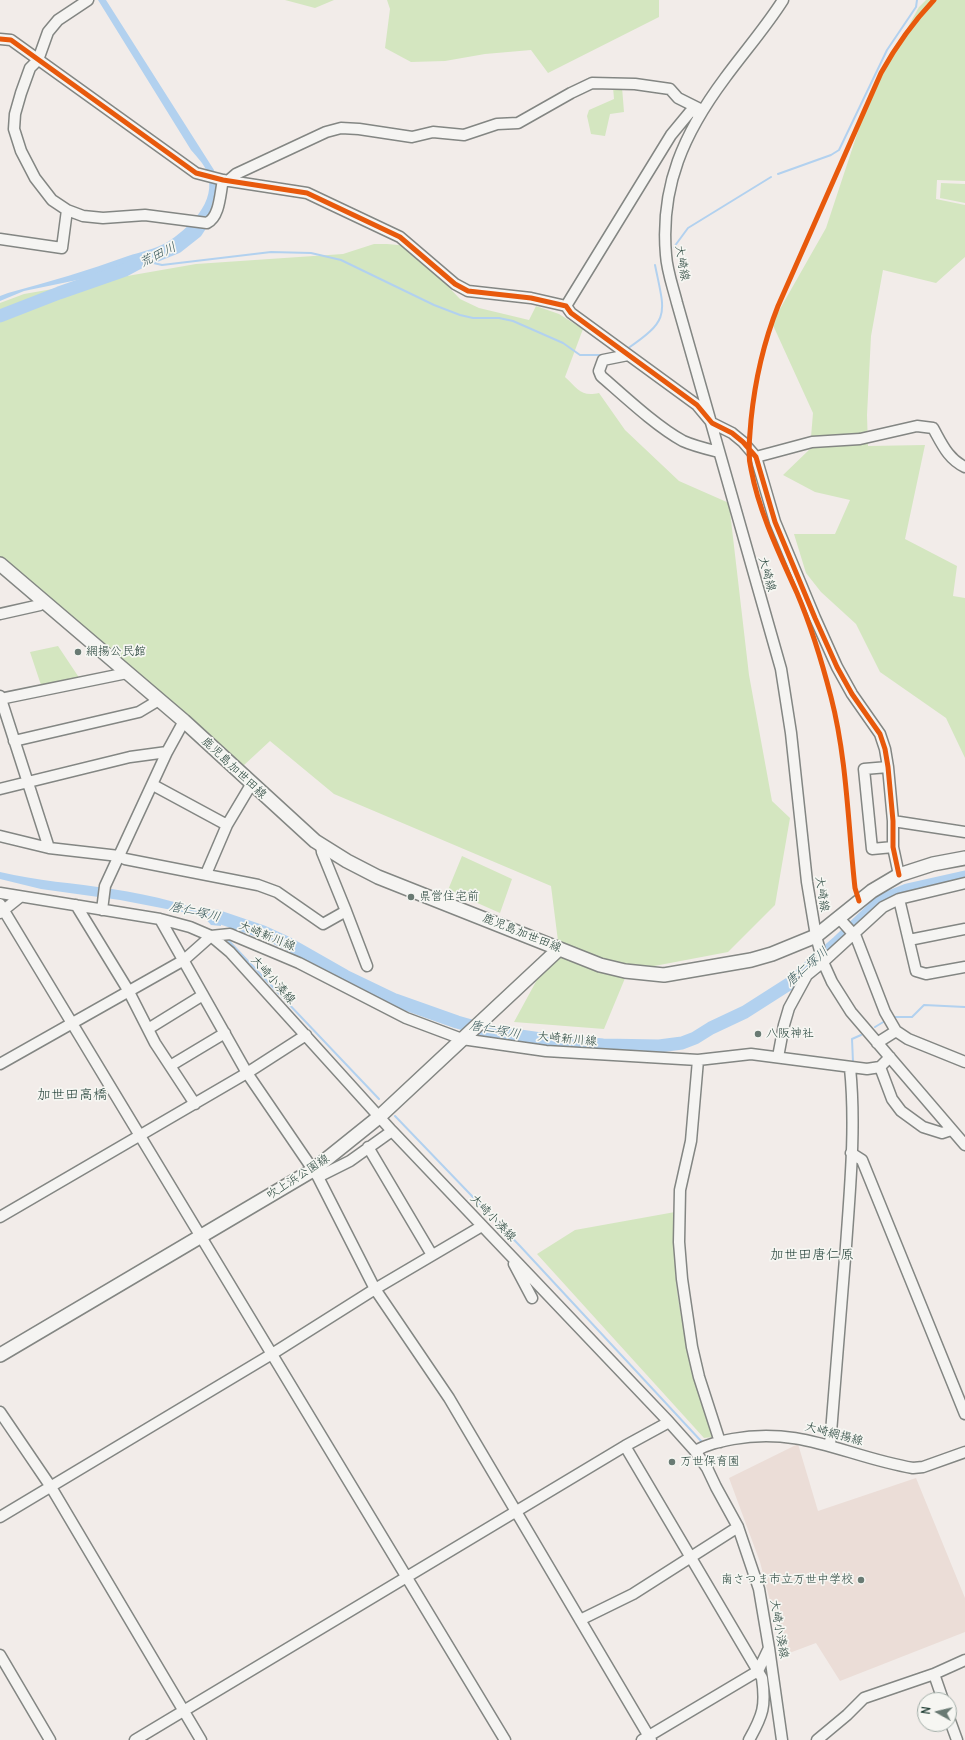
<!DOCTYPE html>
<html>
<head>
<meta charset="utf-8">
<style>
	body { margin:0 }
	#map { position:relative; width:965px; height:1740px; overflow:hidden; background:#f2ece9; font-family:Delius,sans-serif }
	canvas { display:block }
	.north { position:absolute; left:917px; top:1692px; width:40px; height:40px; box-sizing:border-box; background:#f6f6f2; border:1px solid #a0aca6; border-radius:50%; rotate:278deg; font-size:11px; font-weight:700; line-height:16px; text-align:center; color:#1f3d34 }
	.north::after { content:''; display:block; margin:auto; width:14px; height:18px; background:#697a73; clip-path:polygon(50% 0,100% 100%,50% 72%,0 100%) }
</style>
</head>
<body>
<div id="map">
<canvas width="965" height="1740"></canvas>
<div class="north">N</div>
</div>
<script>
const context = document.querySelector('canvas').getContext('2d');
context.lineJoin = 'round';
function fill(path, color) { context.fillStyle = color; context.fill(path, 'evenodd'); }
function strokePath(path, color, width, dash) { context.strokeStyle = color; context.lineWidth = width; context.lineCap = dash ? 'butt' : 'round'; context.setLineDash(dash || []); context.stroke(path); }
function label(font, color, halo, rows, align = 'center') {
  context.font = font + ' Delius,"Klee One",sans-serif'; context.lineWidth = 3.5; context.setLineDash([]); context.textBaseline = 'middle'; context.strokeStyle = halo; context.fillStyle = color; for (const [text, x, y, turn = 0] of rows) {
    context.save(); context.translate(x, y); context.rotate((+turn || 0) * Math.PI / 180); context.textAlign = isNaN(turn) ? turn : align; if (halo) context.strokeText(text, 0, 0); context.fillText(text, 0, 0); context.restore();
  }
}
fill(new Path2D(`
	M798,1444L818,1511L916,1478L965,1598V1632L840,1681L816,1643L784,1655L760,1562L729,1478Z`), '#ebddd7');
fill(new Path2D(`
	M285,0H334L315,8Z
	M387,0H659V17L548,73L531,50L485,54L445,61L411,62L385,48L390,9Z
	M926,0H965V181L937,180L936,199L965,205V257L936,283L883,270L871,336L867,415L868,446L925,445L905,539L957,566L953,596L965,598V758L946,718L880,672L856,624L821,592L806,573L794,534H835L850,500L815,492L783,475L810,449L813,413L772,323L826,228L870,95L919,7Z
	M613,87H622L624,112L610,114L605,136L591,134L587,116L589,110L614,99Z
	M941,183L965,184V203L940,198Z
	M374,244H387L409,246L460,299L479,308L529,320L536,306L559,314L583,329L565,377C578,389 581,397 599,393L625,430L679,481L729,503L749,675L772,801L790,818L775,905L728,952L628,971L604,1029L514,1022L558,941L551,886L334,794L270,741L243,766L0,564V303L24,294L196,264L343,254Z
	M58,646L80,679L41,685L30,652Z
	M462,856L512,879L500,913L448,890Z
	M675,1212C675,1240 674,1269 678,1297C685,1345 700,1391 713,1437L704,1438L537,1254L575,1230Z`), '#d4e6c0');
fill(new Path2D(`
	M98,0H106L214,170L217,185L210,212L194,231L164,249L87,278L24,291L0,301V296L8,293C49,282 89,270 128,256C140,252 155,249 166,243C188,229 218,202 207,172C204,164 196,156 191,150Z
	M0,872C37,881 74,883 112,889C153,895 194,906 233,922H221V926L211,925L203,916L120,900L41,889L0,879Z`), '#b2d1ef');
strokePath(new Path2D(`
	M778,174L831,155L839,150L887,50L916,7L917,0
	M674,247L688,228L771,177
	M145,261L162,265L271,252L311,253L341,260L434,305L460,315L473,318H499L513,321L563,343L580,355H604
	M627,349C671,319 665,314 655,265
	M227,939L379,1099
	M892,1017H912L924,1005L965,1007
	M875,1027L885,1021
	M853,1062L852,1039L861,1035
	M395,1116L520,1246L701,1441
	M766,1667L768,1688`), '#b2d1ef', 2);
strokePath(new Path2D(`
	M0,316L59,293L125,270L140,262L177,247L196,232L209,212
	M216,916L263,932L287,943L345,976L395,1000L457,1022L492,1032L548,1040L603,1045L659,1046L682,1043L695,1038L711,1028L745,1012L792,982L837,943L882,900L907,890L965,877`), '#b2d1ef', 13);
const minor = new Path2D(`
	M88,0L58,20L48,32L38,60L30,68L21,93L15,114L14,129L21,151L35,178L52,200L67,210L83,216L103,218L145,215L207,223C220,217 220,193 223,180
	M783,0C766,27 744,52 725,78C684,133 660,186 666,255C667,271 673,287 677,303L781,669L791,733L807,882L816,936L823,962L832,982L851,1012L965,1145
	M0,39L11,40L196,173L223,180L307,193L400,237L455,284L468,291L531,298L566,306L571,313L697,405L712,423L732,433L743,442L756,457L775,522L815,618L837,667L852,694L880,734L885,749L888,767L893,821V847L899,875
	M228,181L236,174L326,132L341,128L359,129L412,137L433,132L464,135L497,124L518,123L571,93L592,83L635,84L670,89L678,98L702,110
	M0,239L62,248L67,210
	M566,306L671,135L690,112L702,110
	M628,355L603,360L599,371L601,376C624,396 657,427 683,441C694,446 707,449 719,452
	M756,457L812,442L860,439L917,426L933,428C942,444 948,459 965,467
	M0,614L40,605L43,600
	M0,696L49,848L119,856L125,859L258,885L277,892L323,924L346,911L322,852L321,845
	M0,699L127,673
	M14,741L139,712L159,700
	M888,767L864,769L872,849L893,847
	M153,785L227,825
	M0,789L130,757L167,752
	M893,821L965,832
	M0,836L49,848
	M206,874L227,825L252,783
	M0,893L160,919L190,927L211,936L230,952L392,1131L669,1422L695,1451L707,1468L716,1487L738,1527L759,1589L769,1648L782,1740
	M899,899L916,971L926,974L965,967
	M0,904L505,1740
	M76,905L128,990L155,1043L195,1104
	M102,910L105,886L167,752L184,721
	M346,911L367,966
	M0,913L20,897
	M838,917L856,937L885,1012L896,1031L908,1039L965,1062
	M160,919L247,1073L318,1177L375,1289L449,1398L651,1740
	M909,940L965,929
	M148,1029L203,995
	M877,1043L896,1031
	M778,1057L784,1025L789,1008L807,975L823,962L883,907L899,899L965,883
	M698,1060L691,1141L680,1190L679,1242L682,1279L692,1347L699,1377L720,1442
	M0,1064L184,960L211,936L230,934L299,963L406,1018L462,1039L546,1051L698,1060L751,1054L867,1069L880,1067L890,1057
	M170,1066L225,1033
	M880,1067L892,1099L901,1111L923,1127L942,1133L951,1130
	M368,1147L432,1255
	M851,1153L862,1160L965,1414
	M318,1177L350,1161L392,1131
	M0,1217L247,1073L306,1035
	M514,1264L532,1298
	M0,1412L51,1487L201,1740
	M830,1445C835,1379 841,1313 846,1246C850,1188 856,1126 850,1068
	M625,1446L762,1678C766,1706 763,1715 749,1740
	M695,1451C708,1444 718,1442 733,1439C802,1426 847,1457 913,1468L923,1467L965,1452
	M0,1517L272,1354L375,1289L482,1226
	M580,1620L633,1594L738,1527
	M0,1655L50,1740
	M934,1674L943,1700
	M949,1718L957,1740
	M135,1740L625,1446L669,1422
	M642,1740L758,1671L769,1648
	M817,1740L847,1715L864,1698L934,1674L965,1660`);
const major = new Path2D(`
	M0,564L184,721L315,841L347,861L378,877L600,965L625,971L664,975L751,960L772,954L816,936L872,891L899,875L933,864L965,858
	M0,1355L313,1170L379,1117L559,949`);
strokePath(minor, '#838683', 13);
strokePath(major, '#838683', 16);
strokePath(minor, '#f5f4f2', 10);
strokePath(major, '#f5f4f2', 13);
strokePath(new Path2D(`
	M0,39L11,40L196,173L223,180L307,193L400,237L455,284L468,291L531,298L566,306L571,313L697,405L712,423L732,433L743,442L756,457L775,522L815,618L837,667L852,694L880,734L885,749L888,767L893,821V847L899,875
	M859,901L855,888C848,825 847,759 831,697C822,662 811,626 797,593C779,553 759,512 751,469C747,453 750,436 751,420C755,380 763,344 778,306L881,73C896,46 913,22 934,0`), '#e8590c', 5);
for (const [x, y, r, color] of [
	[78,652,4,"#697a73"],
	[411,897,4,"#697a73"],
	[758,1034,4,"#697a73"],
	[672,1462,4,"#697a73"],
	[861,1580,4,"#697a73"]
]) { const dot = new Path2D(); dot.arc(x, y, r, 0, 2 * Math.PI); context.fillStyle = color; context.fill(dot); strokePath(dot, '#f6f6f2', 1.5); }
label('12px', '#1f3d34', '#f6f6f2', [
	["大崎線",682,263,80],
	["大崎線",767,574,74],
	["鹿児島加世田線",234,768,43],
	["大崎線",822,894,81],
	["鹿児島加世田線",522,933,22],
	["大崎新川線",267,936,22],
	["大崎小湊線",273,980,48],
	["大崎新川線",567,1039,5],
	["吹上浜公園線",298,1177,-33],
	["大崎小湊線",493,1218,46],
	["大崎網揚線",834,1434,15],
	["大崎小湊線",779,1629,80]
]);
label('12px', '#1f3d34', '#f6f6f2', [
	["網揚公民館",86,652],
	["県営住宅前",419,897],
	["八阪神社",766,1034],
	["万世保育園",680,1462],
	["南さつま市立万世中学校",853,1580,"right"]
], 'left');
label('italic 13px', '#37585a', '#f6f6f2', [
	["荒田川",158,255,-26],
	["唐仁塚川",195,912,13],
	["唐仁塚川",807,967,-41],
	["唐仁塚川",495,1030,11]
]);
label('14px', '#1f3d34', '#f6f6f2', [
	["加世田高橋",72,1095],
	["加世田唐仁原",812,1255]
]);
</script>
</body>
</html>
